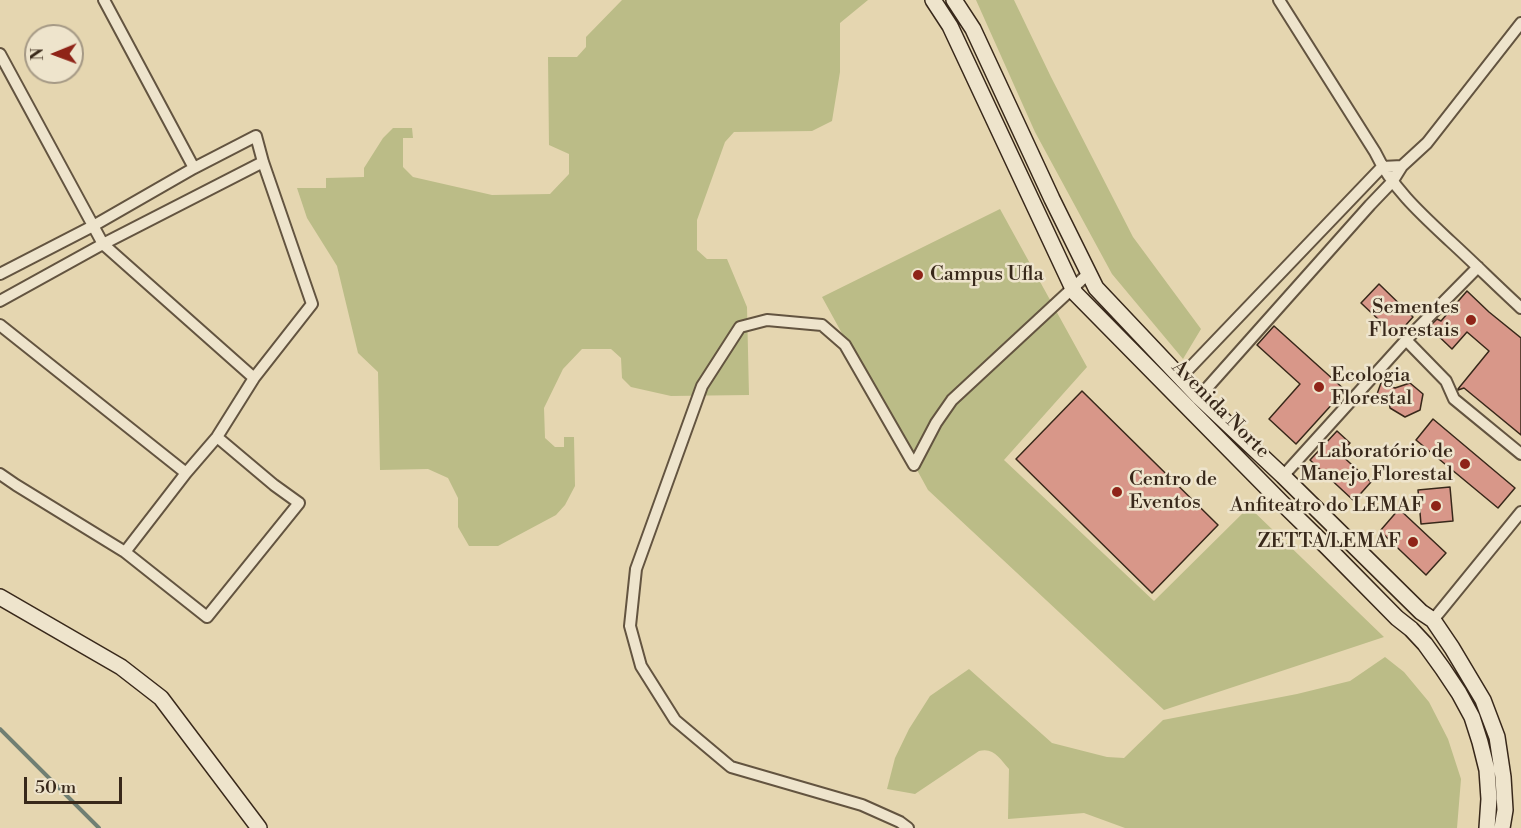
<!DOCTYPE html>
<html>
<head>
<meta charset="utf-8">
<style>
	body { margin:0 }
	#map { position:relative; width:1521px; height:828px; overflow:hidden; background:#e5d6b0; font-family:"Libre Bodoni",serif }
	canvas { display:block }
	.north { position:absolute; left:24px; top:24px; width:60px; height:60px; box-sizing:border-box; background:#eee4cc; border:2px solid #a59985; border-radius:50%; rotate:269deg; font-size:16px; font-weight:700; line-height:24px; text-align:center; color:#38281a }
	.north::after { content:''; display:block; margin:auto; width:21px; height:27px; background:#8f2418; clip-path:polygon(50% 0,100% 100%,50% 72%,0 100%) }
	.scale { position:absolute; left:24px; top:777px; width:98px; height:27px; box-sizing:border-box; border:3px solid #38281a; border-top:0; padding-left:8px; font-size:18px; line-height:21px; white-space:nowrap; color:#38281a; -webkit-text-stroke:4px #eee4cc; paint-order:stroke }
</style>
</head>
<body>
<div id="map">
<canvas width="1521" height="828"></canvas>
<div class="north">N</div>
<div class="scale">50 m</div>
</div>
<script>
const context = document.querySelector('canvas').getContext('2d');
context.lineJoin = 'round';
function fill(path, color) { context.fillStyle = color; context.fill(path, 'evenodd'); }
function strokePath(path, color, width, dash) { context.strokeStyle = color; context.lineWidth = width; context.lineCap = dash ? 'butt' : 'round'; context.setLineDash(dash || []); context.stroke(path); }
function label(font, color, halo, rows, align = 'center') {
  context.font = font + ' "Libre Bodoni",serif'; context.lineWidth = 5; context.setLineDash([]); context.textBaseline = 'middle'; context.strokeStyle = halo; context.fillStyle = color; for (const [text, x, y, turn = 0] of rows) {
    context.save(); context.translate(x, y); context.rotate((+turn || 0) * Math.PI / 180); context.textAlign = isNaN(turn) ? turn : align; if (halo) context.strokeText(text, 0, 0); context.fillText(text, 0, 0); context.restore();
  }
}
fill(new Path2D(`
	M622,0H868L840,23V72L832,121L812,131L734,132L725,142L697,220V250L707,259H727L747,307L749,395L671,396L631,387L622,378L621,358L611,349H582L563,369L544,408L545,438L555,447H564V437H574L575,486L565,505L556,515L498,546H469L458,527V498L448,478L428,469L380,470L378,372L358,353L337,266L307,218L297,188H326V178L364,177V168L383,138L393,128H412L413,138H403V167L413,177L492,195L550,194L569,174V154L549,145L548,57H577L586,47V37Z
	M976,0H1014L1051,77L1133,237L1201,329L1183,359L1112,274L1035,132Z
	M1000,209L1087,367L1004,460L1154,601L1249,507L1384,637L1164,710L928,490L822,297Z
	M1385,657L1404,672L1429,702L1448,739L1461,779L1457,828H1125L1084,813L1008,819L1009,769C1000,759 994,747 979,751L915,794L887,789L895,758L909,729L930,696L969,669L1052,743L1107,757L1124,758L1163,720L1297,694L1350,681Z`), '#bbbc87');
strokePath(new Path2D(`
	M0,729L99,828`), '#707f73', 4);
const building = new Path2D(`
	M1379,284L1413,317L1396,336L1361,303Z
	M1467,291L1489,312L1521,338V435L1464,388L1458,390V389L1489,351L1467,332L1452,349L1429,327L1437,319L1441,321Z
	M1274,326L1345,390L1296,444L1269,419L1300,384L1257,345Z
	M1381,383L1395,388L1410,383L1423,394L1420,410L1405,417L1390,408L1389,402L1376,397Z
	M1082,391L1218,525L1152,593L1016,459Z
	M1433,419L1515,488L1498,508L1416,440Z
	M1337,431L1350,443L1340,454L1371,482L1354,501L1310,460Z
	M1450,487L1453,521L1421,524L1418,490Z
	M1399,509L1446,553L1426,575L1380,531Z`);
fill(building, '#d89789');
strokePath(building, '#38281a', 1.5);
const street = new Path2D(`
	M104,0L194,168
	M1279,0L1375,152C1392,188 1421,214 1450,241C1474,263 1497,286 1521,308
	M0,54L103,244L254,378
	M1478,267L1406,340L1446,381L1454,399L1521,454
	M0,274L93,226L194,168L256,136L263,162L312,304L254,378L217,437L186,473L125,552
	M0,301L103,244L263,162
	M0,325L186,473
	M1180,378L1382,167L1402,166
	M1199,397L1370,205L1392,182L1402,166L1427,143L1521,23
	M914,465L936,423L952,400L1089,273
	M0,474L16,485L125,552L207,617L299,503L274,485L217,437
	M1283,476L1406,340
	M1433,620L1521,512
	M908,828L900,822L862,805L731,767L675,720L641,666L630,626L636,569L702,386L740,327L767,320L822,325L845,345L914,465`);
const secondary = new Path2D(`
	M933,0L950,26L1075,293L1281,502L1327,547L1397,618L1411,629L1425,644L1443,669L1459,693L1472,717L1480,742L1487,770L1489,799L1487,828
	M954,0L973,29L1052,199L1096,288L1199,397L1283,476L1421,612L1433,620L1452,648L1483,700L1497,737L1503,777L1505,810L1502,828
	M0,597L121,667L161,698L259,828`);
strokePath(street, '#635440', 14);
strokePath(secondary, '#38281a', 18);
strokePath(street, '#eee4cc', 10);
strokePath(secondary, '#eee4cc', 15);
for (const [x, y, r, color] of [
	[918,275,6,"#8f2418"],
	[1471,320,6,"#8f2418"],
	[1319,387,6,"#8f2418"],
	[1465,464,6,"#8f2418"],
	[1117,492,6,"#8f2418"],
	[1436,506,6,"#8f2418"],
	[1413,542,6,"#8f2418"]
]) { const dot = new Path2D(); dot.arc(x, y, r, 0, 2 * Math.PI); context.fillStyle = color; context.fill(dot); strokePath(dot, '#eee4cc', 2); }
label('20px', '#38281a', '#eee4cc', [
	["Campus Ufla",930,275,"left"],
	["Sementes",1459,308],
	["Florestais",1459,331],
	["Ecologia",1331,376,"left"],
	["Florestal",1331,399,"left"],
	["Laboratório de",1453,452],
	["Manejo Florestal",1453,475],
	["Centro de",1129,480,"left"],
	["Eventos",1129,503,"left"],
	["Anfiteatro do LEMAF",1424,506],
	["ZETTA/LEMAF",1401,542]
], 'right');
label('20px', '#38281a', '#eee4cc', [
	["Avenida Norte",1220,410,45]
]);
</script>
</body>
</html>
